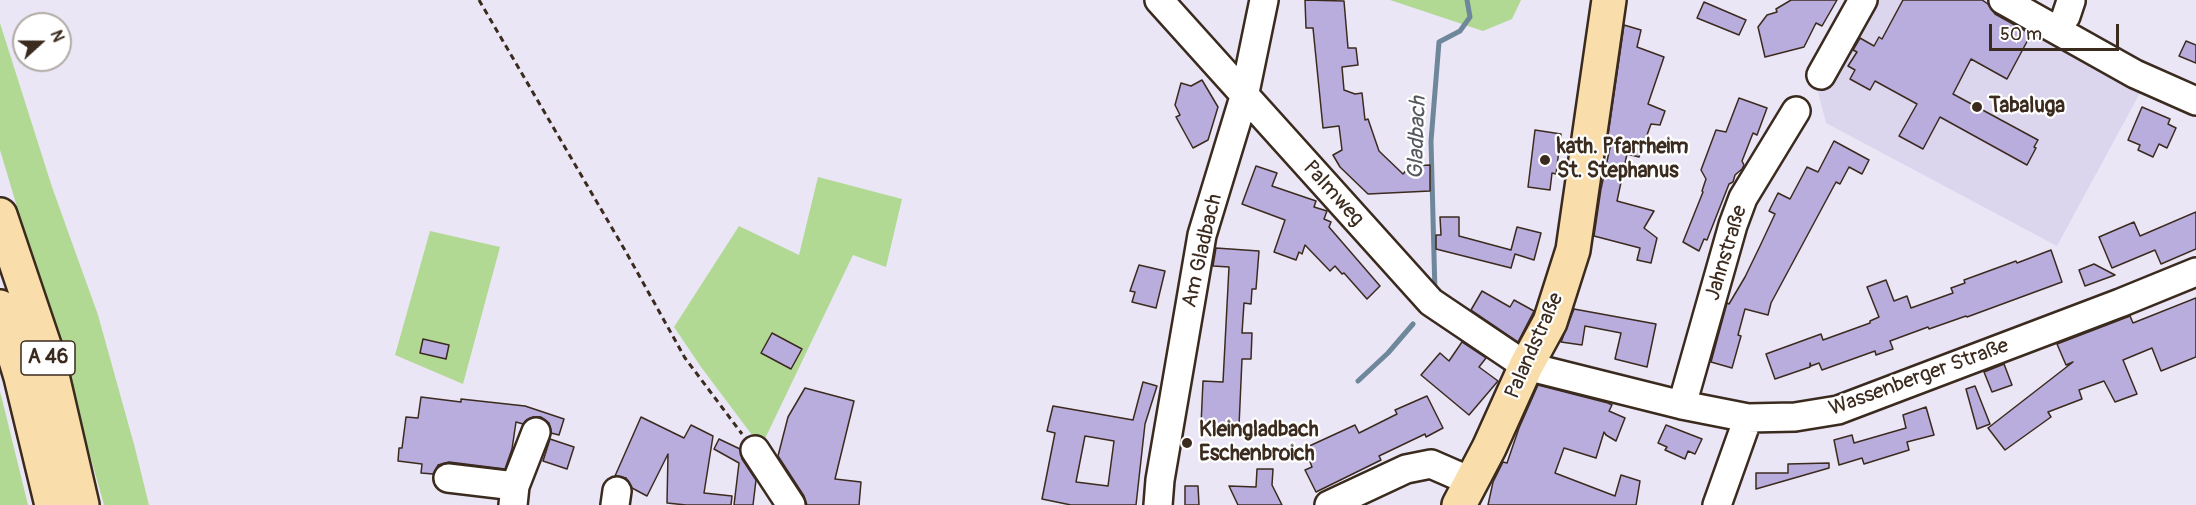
<!DOCTYPE html>
<html>
<head>
<meta charset="utf-8">
<style>
	body { margin:0 }
	#map { position:relative; width:2196px; height:505px; overflow:hidden; background:#eae6f5; font-family:Pangolin,sans-serif }
	canvas { display:block }
	.north { position:absolute; left:12px; top:12px; width:60px; height:60px; box-sizing:border-box; background:#fff; border:2px solid #b1aaa5; border-radius:50%; rotate:69deg; font-size:16px; font-weight:700; line-height:24px; text-align:center; color:#3b2a1e }
	.north::after { content:''; display:block; margin:auto; width:21px; height:27px; background:#3b2a1e; clip-path:polygon(50% 0,100% 100%,50% 72%,0 100%) }
	.scale { position:absolute; left:1989px; top:24px; width:130px; height:27px; box-sizing:border-box; border:3px solid #3b2a1e; border-top:0; padding-left:8px; font-size:18px; line-height:21px; white-space:nowrap; color:#3b2a1e; -webkit-text-stroke:4px #fff; paint-order:stroke }
</style>
</head>
<body>
<div id="map">
<canvas width="2196" height="505"></canvas>
<div class="north">N</div>
<div class="scale">50 m</div>
</div>
<script>
const context = document.querySelector('canvas').getContext('2d');
context.lineJoin = 'round';
function fill(path, color) { context.fillStyle = color; context.fill(path, 'evenodd'); }
function strokePath(path, color, width, dash) { context.strokeStyle = color; context.lineWidth = width; context.lineCap = dash ? 'butt' : 'round'; context.setLineDash(dash || []); context.stroke(path); }
function label(font, color, halo, rows, align = 'center') {
  context.font = font + ' Pangolin,sans-serif'; context.lineWidth = 4.5; context.setLineDash([]); context.textBaseline = 'middle'; context.strokeStyle = halo; context.fillStyle = color; for (const [text, x, y, turn = 0] of rows) {
    context.save(); context.translate(x, y); context.rotate((+turn || 0) * Math.PI / 180); context.textAlign = isNaN(turn) ? turn : align; if (halo) context.strokeText(text, 0, 0); context.fillText(text, 0, 0); context.restore();
  }
}
fill(new Path2D(`
	M1879,0H1986L2039,30L2037,35L2141,91L2057,246L1826,123L1817,88Z`), '#dbd5ee');
fill(new Path2D(`
	M1390,0H1521L1512,19L1483,31Z
	M0,23L52,187L98,315L135,448L149,505H104L70,384L0,150Z
	M818,177L902,199L886,267L853,255L761,447L701,367L674,327L739,226L799,255Z
	M430,231L500,247L463,384L395,355Z
	M0,392L2,399L28,505H0Z`), '#b2d994');
strokePath(new Path2D(`
	M1435,293L1431,141L1439,42L1460,31L1470,17L1467,0
	M1358,381L1388,353L1413,324`), '#6f879b', 5);
const building = new Path2D(`
	M1305,0L1344,1L1348,48H1356L1358,65L1342,67L1344,90L1355,94L1362,93L1365,120L1368,119L1379,151L1403,174L1410,166L1430,165V191L1368,194L1340,167L1333,155L1342,150L1339,126L1323,128L1313,28H1306Z
	M1791,0H1837L1822,26L1816,23L1804,47L1765,57L1758,27L1767,15L1777,12L1776,9Z
	M1903,0H1982L1988,4L1995,14L2031,34L2007,79L1971,59L1953,94L2038,140L2034,147L2036,148L2027,165L1940,117L1923,149L1899,136L1917,104L1875,81L1870,90L1850,79L1855,70L1848,66L1857,52L1853,50L1860,38L1874,46L1879,37L1882,39Z
	M1704,2L1746,20L1739,35L1697,18Z
	M1624,25L1641,30L1637,47L1664,57L1648,104L1665,111L1660,125L1651,124L1639,157L1627,154L1617,201L1654,211L1644,228L1657,238L1651,263L1637,260L1640,248L1594,236L1601,189L1611,143L1607,142Z
	M2186,41L2196,45V63L2179,56Z
	M1202,80L1218,107L1208,140L1193,148L1176,117L1180,115L1175,105L1181,83L1191,86Z
	M1739,98L1767,108L1757,135L1753,133L1742,161L1744,165L1742,169L1735,175L1733,182L1729,184L1707,240L1704,239L1699,251L1683,242L1703,192L1702,191L1706,179L1701,170L1716,130L1726,132Z
	M2142,107L2170,119L2168,124L2176,128L2167,148L2159,144L2153,157L2138,150L2140,145L2128,140Z
	M1535,130L1561,134L1556,174L1552,173L1550,190L1528,187Z
	M1834,141L1869,160L1862,174L1849,167L1840,184L1836,182L1771,303L1768,315L1745,309L1738,335L1741,336L1732,368L1711,362L1727,303L1729,304L1745,277L1760,246L1775,214L1769,211L1778,193L1790,199L1807,167L1818,172Z
	M1256,166L1277,173L1272,186L1316,201L1314,207L1327,211L1324,219L1331,222L1329,227L1380,286L1367,299L1344,273L1342,274L1335,266L1330,271L1305,245L1302,254L1299,252L1296,260L1274,252L1285,220L1242,204Z
	M2196,212V249L2161,264L2155,250L2112,268L2099,237L2134,222L2140,236Z
	M1440,217H1459V236L1511,250L1517,227L1541,233L1534,260L1515,254L1511,268L1436,249V235H1441Z
	M1216,248L1259,251L1256,289H1252L1251,304L1244,303L1242,333H1252L1251,359H1242L1239,426L1201,425L1203,381L1223,382L1229,267L1213,266Z
	M2051,250L2062,282L1967,317L1966,316L1929,329L1928,327L1890,341L1893,349L1876,355L1875,351L1822,370L1819,363L1811,366L1810,363V367L1775,379L1766,354L1821,334L1823,340L1870,323V321L1879,317L1867,287L1886,280L1894,301L1907,296L1911,308L1953,293L1951,288L1965,283L1964,280L2016,261L2017,263Z
	M2094,264L2115,275L2085,286L2079,270Z
	M1139,265L1165,271L1156,308L1132,302L1135,292L1130,291Z
	M1482,291L1510,307L1514,300L1534,311L1518,342L1471,310Z
	M2196,298V357L2161,371L2152,348L2123,360L2137,394L2115,402L2104,381L2079,390L2082,399L2048,412L2051,417L2005,450L1988,428L2073,362L2066,365L2057,344L2130,316L2133,323Z
	M1574,309L1656,324L1647,367L1615,359L1621,333L1585,326L1582,345L1561,342Z
	M772,333L802,349L791,369L761,353Z
	M423,339L449,345L446,359L420,353Z
	M1462,342L1486,358L1479,367L1498,381L1469,415L1421,375L1440,353L1449,361Z
	M2004,364L2012,385L1992,392L1984,372Z
	M1143,382L1157,386L1145,424L1136,505H1071L1042,499L1055,433L1047,431L1053,406L1133,420ZM1085,436L1114,441L1108,486L1076,482Z
	M1538,385L1608,403L1612,405L1609,411L1625,418L1616,441L1606,435L1604,432L1596,458L1564,448L1555,473L1615,496L1621,475L1640,481L1636,505H1488L1493,482L1503,462L1507,463L1519,428Z
	M1975,386L1990,424L1977,429L1966,389Z
	M805,388L854,401L835,479L861,482L859,505H807L804,496L778,456L788,417Z
	M1427,396L1443,428L1426,437L1425,434L1379,456L1381,460L1316,492L1305,470L1312,467L1305,448L1355,425L1359,433L1397,414L1395,410Z
	M421,397L461,402V399L525,406L564,419L559,435L551,433L549,423L541,417H533L523,424L516,422L512,449L505,469L449,462L438,465L433,474L421,473L422,464L398,461L399,448H402L406,417L418,418Z
	M1926,407L1934,435L1907,442L1909,450L1864,464L1862,458L1839,465L1834,440L1852,435L1854,443L1906,428L1903,415Z
	M641,417L684,438L691,425L713,436L704,493L732,496L731,505H686L667,503L668,454L647,496L632,488L626,478L615,476Z
	M1666,425L1702,439L1695,454L1688,451L1685,459L1665,450L1667,447L1658,443Z
	M550,439L574,447L567,469L543,461Z
	M719,439L740,449L742,459L756,480L753,505H734L739,463L714,449Z
	M1829,463V468L1756,489V473H1788V464Z
	M1257,469H1273L1272,485L1282,505H1238L1229,486L1256,487Z
	M1185,486H1198L1199,505H1185Z`);
fill(building, '#b9addd');
strokePath(building, '#3b2a1e', 1.5);
const minor = new Path2D(`
	M1159,0L1431,302L1526,366L1682,405L1748,418L1795,417L1838,410L2120,303L2196,272
	M2003,0L2135,74L2196,101
	M2066,16L2071,1
	M1821,75L1863,0
	M1682,405L1733,225L1743,198L1796,111
	M755,450L791,505
	M448,478L515,486L513,505
	M515,486L536,432
	M615,505L617,491
	M1158,505L1160,480L1202,235L1244,97L1264,0
	M1329,505L1406,469L1431,464L1470,481
	M1717,505L1748,418`);
const major = new Path2D(`
	M1459,505L1489,448L1526,366L1550,322L1573,250L1609,0`);
const highway = new Path2D(`
	M0,215L47,354L82,505
	M0,307L21,377L52,505`);
strokePath(minor, '#3b2a1e', 32);
strokePath(major, '#3b2a1e', 38);
strokePath(highway, '#3b2a1e', 38);
strokePath(new Path2D(`
	M479,0L626,252L685,358L742,434`), '#3b2a1e', 3, [6, 4.5]);
strokePath(minor, '#fff', 27);
strokePath(major, '#f9deab', 33);
strokePath(highway, '#f9deab', 33);
for (const [x, y, r, color] of [
	[1977,107,6,"#3b2a1e"],
	[1545,160,6,"#3b2a1e"],
	[1187,443,6,"#3b2a1e"]
]) { const dot = new Path2D(); dot.arc(x, y, r, 0, 2 * Math.PI); context.fillStyle = color; context.fill(dot); strokePath(dot, '#fff', 2); }
for (const [x, y, w] of [
	[48,358,54]
]) { const box = new Path2D(); box.roundRect(x - w / 2, y - 17, w, 34, 4.5); context.fillStyle = '#fff'; context.fill(box); strokePath(box, '#3b2a1e', 1.5); }
label('bold 20px', '#3b2a1e', null, [
	["A 46",48,358]
]);
label('bold 21px', '#3b2a1e', '#fff', [
	["Tabaluga",1989,107],
	["kath. Pfarrheim",1557,148],
	["St. Stephanus",1557,172],
	["Kleingladbach",1199,431],
	["Eschenbroich",1199,455]
], 'left');
label('21px', '#3b2a1e', '#fff', [
	["Palmweg",1333,194,48],
	["Am Gladbach",1203,251,-77],
	["Jahnstraße",1727,253,-73],
	["Palandstraße",1535,346,-66],
	["Wassenberger Straße",1919,378,-20]
]);
label('italic 22px', '#55585d', '#fff', [
	["Gladbach",1418,138,-88]
]);
</script>
</body>
</html>
